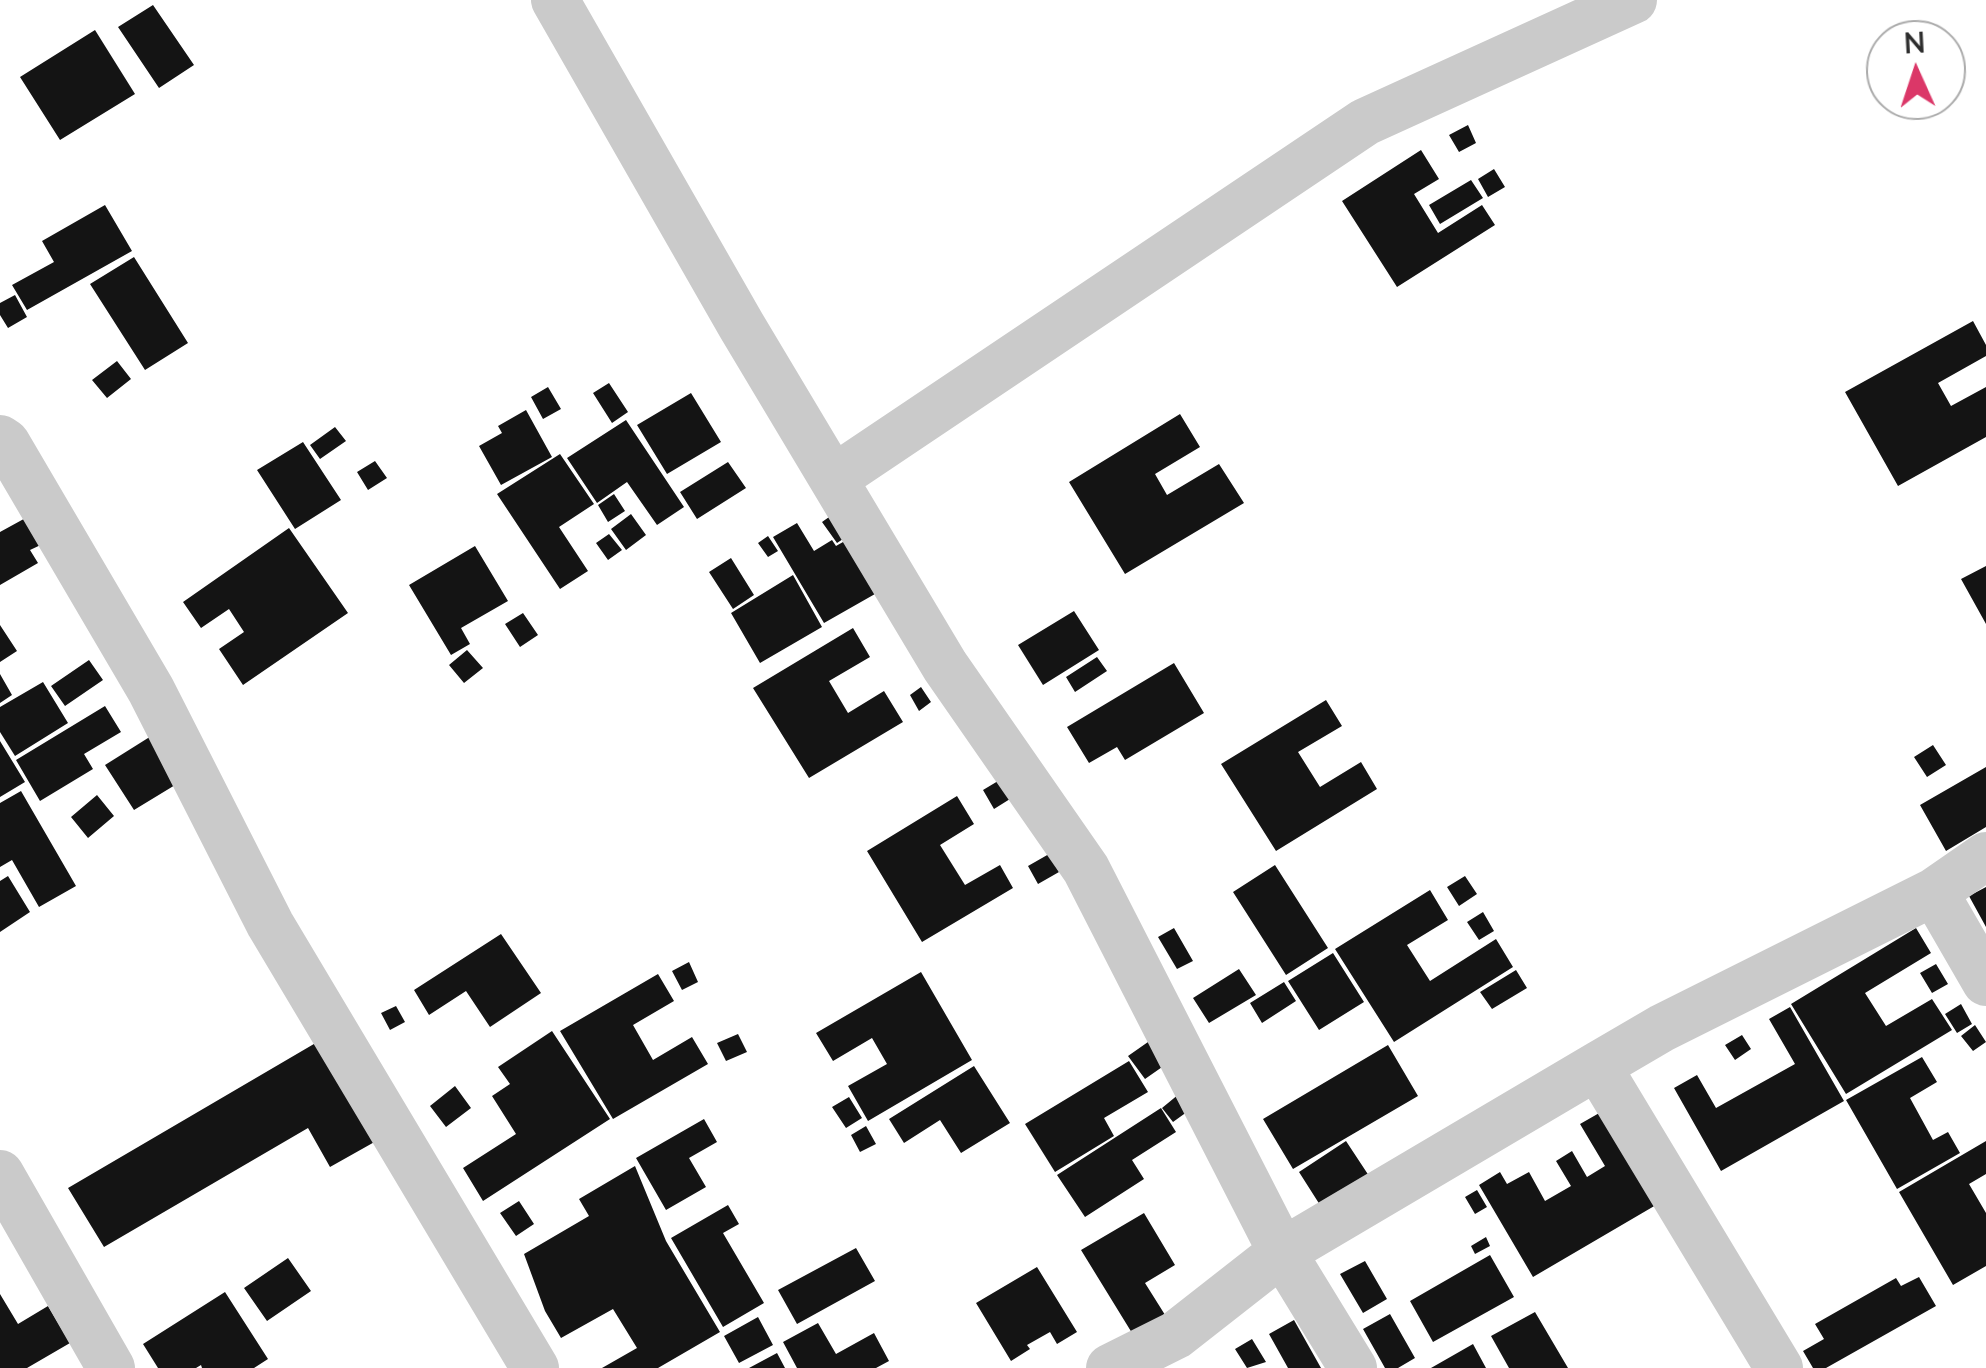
<!DOCTYPE html>
<html>
<head>
<meta charset="utf-8">
<style>
	body { margin:0 }
	#map { position:relative; width:1986px; height:1368px; overflow:hidden; background:#fff; font-family:Lato,sans-serif }
	canvas { display:block }
	.north { position:absolute; left:1866px; top:20px; width:100px; height:100px; box-sizing:border-box; background:#fff; border:2px solid #ababab; border-radius:50%; rotate:357deg; font-size:28px; font-weight:700; line-height:40px; text-align:center; color:#2d2d2d }
	.north::after { content:''; display:block; margin:auto; width:35px; height:45px; background:#db3768; clip-path:polygon(50% 0,100% 100%,50% 72%,0 100%) }
</style>
</head>
<body>
<div id="map">
<canvas width="1986" height="1368"></canvas>
<div class="north">N</div>
</div>
<script>
const context = document.querySelector('canvas').getContext('2d');
context.lineJoin = 'round';
function fill(path, color) { context.fillStyle = color; context.fill(path, 'evenodd'); }
function strokePath(path, color, width, dash) { context.strokeStyle = color; context.lineWidth = width; context.lineCap = dash ? 'butt' : 'round'; context.setLineDash(dash || []); context.stroke(path); }
fill(new Path2D(`
	M153,5L194,65L159,88L118,27Z
	M95,30L135,94L60,140L20,77Z
	M1468,125L1476,143L1459,152L1449,135Z
	M1421,150L1439,179L1414,194L1438,233L1482,205L1495,225L1397,287L1342,201Z
	M1494,169L1505,187L1488,197L1478,179Z
	M1471,180L1483,198L1440,224L1429,205Z
	M105,205L132,251L27,310L12,285L54,262L42,241Z
	M134,257L188,343L145,370L90,284Z
	M15,295L27,317L8,328L0,315V303Z
	M1973,321L1986,345V356L1938,383L1951,406L1986,387V437L1898,486L1845,392Z
	M117,361L131,379L107,398L92,380Z
	M609,383L628,412L612,423L593,393Z
	M548,387L561,409L543,419L531,397Z
	M691,393L721,442L667,474L637,425Z
	M526,410L552,457L501,485L479,446L502,433L498,426Z
	M1180,414L1200,447L1155,474L1167,495L1219,464L1244,503L1125,574L1069,482Z
	M626,420L684,507L657,525L627,482L597,503L567,458Z
	M335,427L346,441L320,459L310,445Z
	M303,442L341,500L295,529L257,470Z
	M560,454L594,504L559,527L588,571L560,589L497,494Z
	M375,461L387,478L368,490L357,472Z
	M728,462L746,488L697,519L680,492Z
	M614,494L625,511L608,522L598,505Z
	M839,510L855,531L837,543L822,522Z
	M631,514L646,535L626,550L611,529Z
	M31,515L47,542L30,550L38,563L0,585V532Z
	M797,523L814,551L832,540L836,546L850,538L882,590L824,623L773,537Z
	M289,528L348,613L243,685L219,649L244,632L229,609L201,628L183,602Z
	M609,534L622,550L608,560L596,543Z
	M768,536L778,551L768,557L758,543Z
	M475,546L508,601L461,628L470,644L451,655L409,585Z
	M731,558L754,595L733,609L709,572Z
	M1986,566V624L1961,579Z
	M793,575L822,627L760,663L731,613Z
	M1074,611L1099,650L1043,685L1018,645Z
	M523,613L538,635L520,647L505,624Z
	M0,625L17,651L0,662Z
	M853,628L870,657L829,681L848,713L884,691L903,722L809,778L753,688Z
	M467,650L483,668L464,683L449,665Z
	M1097,657L1107,671L1075,692L1066,677Z
	M89,660L103,680L65,706L51,686Z
	M1174,663L1204,713L1125,760L1117,747L1089,763L1067,727Z
	M0,674L12,695L0,703Z
	M43,682L68,723L15,756L0,732V707Z
	M921,687L931,702L919,711L910,695Z
	M1326,700L1342,726L1298,752L1320,787L1361,762L1377,789L1276,851L1221,764Z
	M105,706L121,732L84,754L93,769L40,801L16,760Z
	M156,733L185,779L134,810L105,765Z
	M0,741L25,782L0,797Z
	M1933,745L1946,765L1927,777L1914,757Z
	M1986,767V827L1946,851L1920,805Z
	M998,781L1010,799L994,809L983,790Z
	M21,791L76,886L39,907L12,860L0,867V803Z
	M97,795L114,816L88,838L71,817Z
	M957,796L974,824L940,845L965,885L1000,865L1013,888L922,942L867,851Z
	M1049,854L1059,872L1038,884L1028,866Z
	M1275,865L1328,948L1286,975L1233,892Z
	M8,876L30,912L0,932V881Z
	M1465,876L1477,894L1459,906L1447,887Z
	M1986,887V927L1969,896Z
	M1430,890L1448,920L1407,945L1430,981L1496,939L1513,967L1394,1042L1335,949Z
	M1483,912L1494,931L1479,940L1467,922Z
	M1174,928L1193,961L1177,969L1158,937Z
	M1916,928L1931,953L1865,993L1886,1026L1932,999L1952,1030L1846,1094L1791,1004Z
	M501,934L541,993L490,1027L466,991L429,1015L414,990Z
	M1333,953L1364,1002L1319,1030L1288,981Z
	M689,962L698,982L682,990L672,971Z
	M1936,964L1948,984L1932,993L1920,973Z
	M1239,969L1256,995L1209,1023L1193,998Z
	M1516,970L1527,988L1492,1009L1480,992Z
	M921,972L972,1060L868,1121L848,1086L887,1064L872,1038L833,1061L816,1033Z
	M658,974L674,1001L633,1025L653,1060L692,1037L708,1064L613,1119L560,1031Z
	M1284,982L1296,1001L1262,1023L1250,1003Z
	M1961,1004L1972,1024L1957,1033L1945,1014Z
	M396,1006L405,1022L390,1030L381,1013Z
	M1790,1007L1844,1101L1721,1171L1674,1088L1697,1075L1716,1108L1795,1064L1769,1019Z
	M1975,1025L1986,1042L1973,1051L1961,1036Z
	M552,1031L610,1119L483,1201L463,1168L516,1134L492,1096L510,1084L498,1067Z
	M738,1034L747,1052L726,1061L717,1043Z
	M1742,1035L1751,1049L1735,1060L1725,1045Z
	M319,1041L378,1140L330,1167L308,1128L104,1247L68,1188Z
	M1148,1042L1165,1065L1145,1079L1128,1056Z
	M1388,1045L1418,1096L1293,1169L1263,1119Z
	M1922,1057L1937,1082L1910,1098L1933,1140L1948,1132L1960,1153L1897,1189L1846,1100Z
	M1129,1061L1148,1092L1104,1118L1114,1136L1055,1172L1025,1124Z
	M974,1066L1010,1123L961,1153L940,1120L904,1143L889,1119Z
	M455,1086L471,1108L446,1127L430,1106Z
	M1179,1094L1191,1109L1173,1122L1162,1108Z
	M849,1097L862,1118L846,1128L832,1107Z
	M1161,1108L1176,1132L1132,1160L1144,1179L1085,1217L1057,1175Z
	M1601,1112L1656,1205L1533,1277L1479,1185L1500,1172L1507,1184L1529,1172L1545,1201L1571,1186L1556,1161L1572,1151L1587,1177L1605,1166L1580,1124Z
	M704,1119L717,1142L689,1158L706,1187L666,1210L636,1158Z
	M866,1126L876,1144L860,1152L851,1135Z
	M1346,1141L1375,1185L1327,1216L1299,1172Z
	M1986,1141V1174L1969,1184L1986,1213V1266L1953,1285L1899,1192Z
	M635,1166L666,1241L720,1332L658,1368H602L637,1348L613,1309L561,1338L545,1311L524,1254L589,1216L579,1199Z
	M1477,1190L1487,1207L1475,1214L1465,1197Z
	M519,1201L534,1224L516,1236L500,1213Z
	M728,1205L739,1224L723,1233L764,1303L723,1327L671,1238Z
	M1144,1213L1175,1265L1145,1283L1172,1326L1140,1346L1081,1250Z
	M1486,1237L1490,1246L1475,1254L1471,1246Z
	M856,1248L875,1281L797,1324L778,1290Z
	M1490,1255L1514,1297L1433,1342L1410,1301Z
	M288,1258L311,1291L267,1321L244,1288Z
	M1365,1261L1387,1299L1363,1313L1340,1274Z
	M1037,1267L1077,1332L1057,1344L1050,1332L1027,1345L1030,1349L1011,1361L976,1303Z
	M1919,1277L1936,1306L1826,1368H1813L1803,1351L1824,1339L1815,1324L1896,1278L1901,1286Z
	M225,1292L268,1359L254,1368H202L201,1365L196,1368H158L143,1344Z
	M0,1294L18,1324L48,1306L70,1343L27,1368H0Z
	M1535,1312L1568,1368H1509L1491,1336Z
	M1390,1314L1415,1358L1398,1368H1385L1363,1329Z
	M758,1317L773,1345L739,1363L724,1336Z
	M1294,1320L1321,1368H1288L1269,1334Z
	M818,1323L836,1354L874,1333L889,1361L876,1368H797L783,1342Z
	M1252,1339L1266,1362L1247,1368L1235,1349Z
	M1473,1344L1486,1368H1431Z
	M777,1353L785,1368H749Z`), '#141414');
strokePath(new Path2D(`
	M555,0L741,325L945,666L1086,869L1282,1252L1353,1368
	M0,439L6,443L151,690L270,924L535,1368
	M833,479L1365,122L1633,0
	M1934,892L1986,982
	M1597,1066L1779,1368
	M0,1174L111,1368
	M1110,1368L1176,1335L1282,1252L1597,1066L1662,1028L1934,892L1986,856`), '#cacaca', 48);
</script>
</body>
</html>
